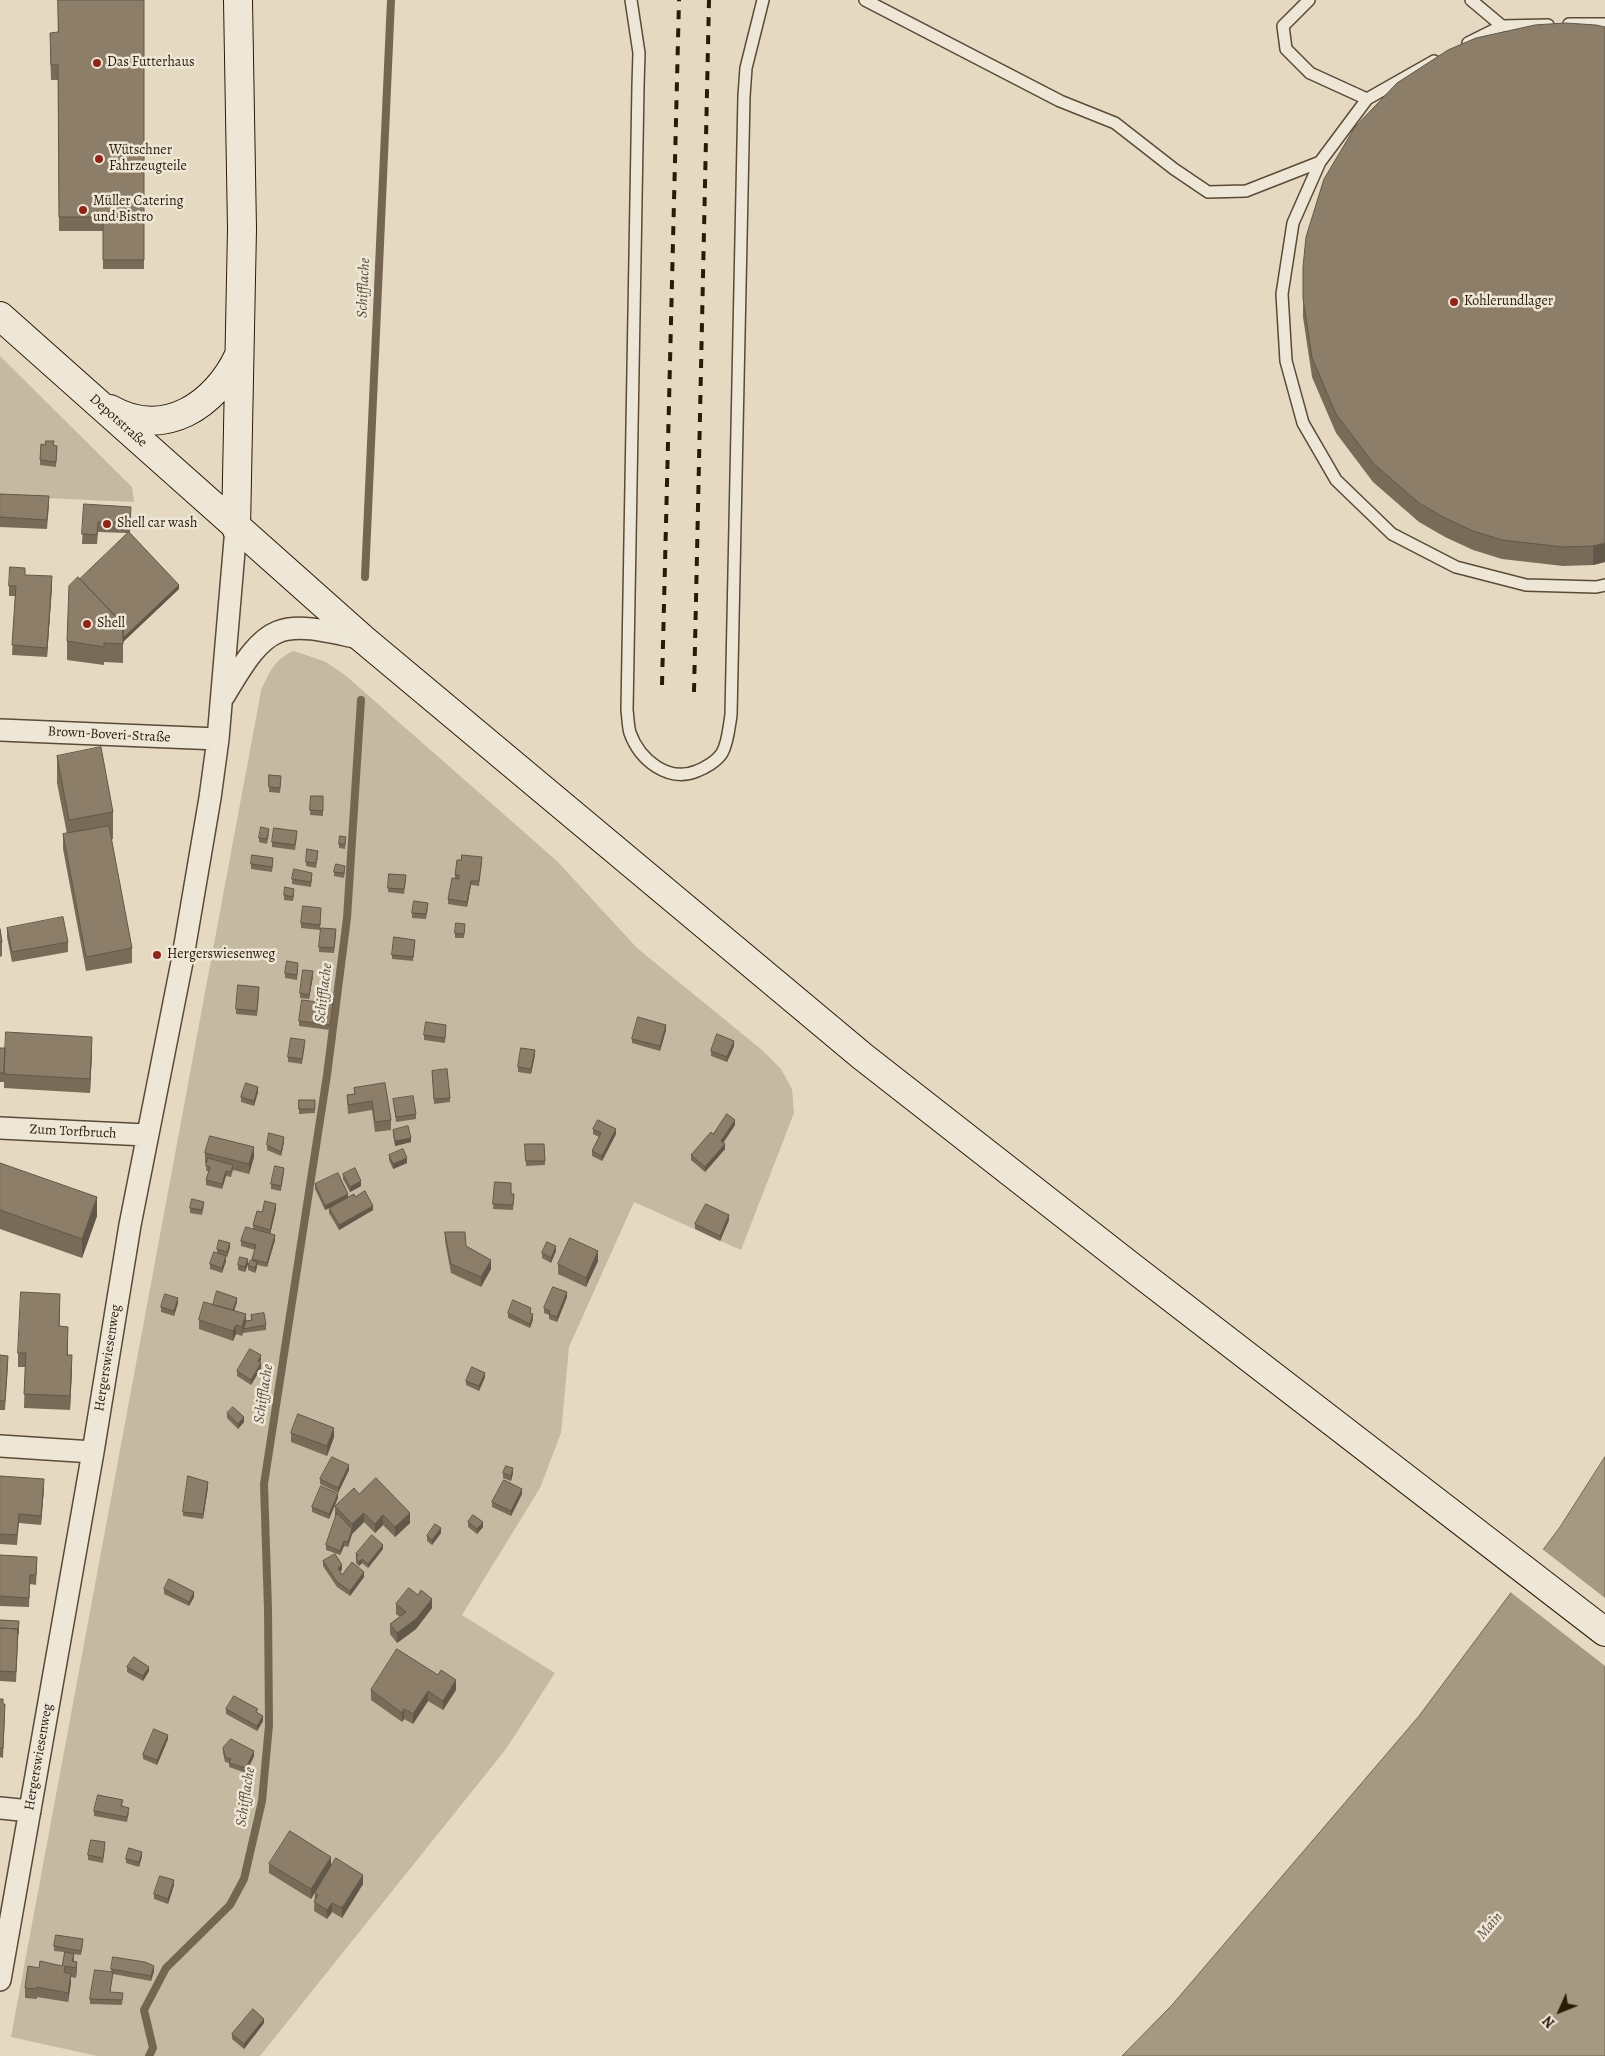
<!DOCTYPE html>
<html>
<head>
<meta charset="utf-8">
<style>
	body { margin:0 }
	#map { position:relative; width:1605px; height:2056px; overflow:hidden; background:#e5dac1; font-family:Alegreya,serif }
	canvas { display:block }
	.north { position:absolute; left:1535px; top:1986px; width:50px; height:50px; -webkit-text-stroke:4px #eee7d7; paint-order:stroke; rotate:226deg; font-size:14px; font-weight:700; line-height:20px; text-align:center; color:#2b1a08 }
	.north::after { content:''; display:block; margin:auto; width:18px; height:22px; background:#2b1a08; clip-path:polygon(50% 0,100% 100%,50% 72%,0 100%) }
</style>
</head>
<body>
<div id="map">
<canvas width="1605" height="2056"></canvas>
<div class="north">N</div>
</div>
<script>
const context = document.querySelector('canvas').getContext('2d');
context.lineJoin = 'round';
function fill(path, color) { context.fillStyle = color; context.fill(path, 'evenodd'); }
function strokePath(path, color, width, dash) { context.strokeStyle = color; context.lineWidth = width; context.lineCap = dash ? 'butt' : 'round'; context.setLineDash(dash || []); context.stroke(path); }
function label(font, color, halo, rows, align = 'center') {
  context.font = font + ' Alegreya,serif'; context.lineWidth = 5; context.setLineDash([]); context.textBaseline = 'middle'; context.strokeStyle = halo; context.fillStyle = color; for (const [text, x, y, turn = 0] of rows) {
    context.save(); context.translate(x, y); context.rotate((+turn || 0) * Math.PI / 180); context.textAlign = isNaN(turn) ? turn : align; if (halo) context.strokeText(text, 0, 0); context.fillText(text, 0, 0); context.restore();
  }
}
fill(new Path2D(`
	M0,356L132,487L134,502L0,496Z
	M294,651L326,662L345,675L557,861L637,948L762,1050L781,1069L792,1089L794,1113L741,1250L634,1202L569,1347L561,1433L540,1488L462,1615L555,1673L506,1749L260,2056H97L11,2037L261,691C268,674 276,657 294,651Z`), '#c5b9a2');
const water = new Path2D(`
	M1605,1457V2056H1122L1172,2005L1419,1716L1560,1527Z`);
fill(water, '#a69982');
strokePath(water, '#756651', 1);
fill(new Path2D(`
	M1541,1548L1605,1598V1666L1509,1591Z`), '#e5dac1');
strokePath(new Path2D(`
	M365,577L391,0
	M149,2056L153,2048L144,2010L166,1968L230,1905L244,1879L262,1801L269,1725L268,1609L264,1484L327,1075L347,918L361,700`), '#756651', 8);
const service = new Path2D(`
	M631,0L639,53L638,86L627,710C628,717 628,726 630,733C640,760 668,783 697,771C705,768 717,761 722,753C728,743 729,727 731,715L744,96L746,68L763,0
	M865,0L1060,101L1115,123L1174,169L1208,192L1246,191L1320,162
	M1309,0L1283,26L1286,49L1310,73L1367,99
	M1471,0L1502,26
	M1569,24H1605
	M1468,43L1502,26L1548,25
	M1434,61L1367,99L1320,162L1293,223L1282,294L1286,361L1303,423L1336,480L1392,534L1456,567L1526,585L1596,587L1605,585`);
const minor = new Path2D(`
	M224,696C268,621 278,619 362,639
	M0,730L218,739
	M0,1128L146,1135
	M0,1446L93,1452
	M0,1808L30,1811
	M0,1980L93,1452L130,1225L182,962L210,798L218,739L236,528`);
const secondary = new Path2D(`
	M0,316L363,639L862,1056L1133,1268L1605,1632
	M110,409C164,440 216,405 239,355
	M236,528L242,229L238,0`);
strokePath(service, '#5a4a36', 14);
strokePath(minor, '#5a4a36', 24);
strokePath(secondary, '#2b1a08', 30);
strokePath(service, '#eee7d7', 11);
strokePath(minor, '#eee7d7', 21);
strokePath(secondary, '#eee7d7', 28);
strokePath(new Path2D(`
	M662,685L679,0
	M694,692L709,0`), '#2b1a08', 4, [9, 9]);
fill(new Path2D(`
	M144,0V269H103V231H59L58,80H51L50,47L58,32Z
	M1448,50L1605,562L1593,565L1563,566L1502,559L1473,550L1445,537L1419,522L1373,482L1336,433L1312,377L1303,317V267Z
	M54,445L57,450L56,467L40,465V460Z
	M0,494L49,505L47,529L0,527Z
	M84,504L131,516L130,533L179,589L123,642V663L104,662V665L67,660V641L80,579L128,533L98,532L97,544H82Z
	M25,575L52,586L47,657L12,655L15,596H9V586Z
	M57,756L113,812V839L111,840L132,948V963L86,971L63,849V834H67L57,783Z
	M269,775L281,781L280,793L269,792Z
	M311,796H323V816L310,815Z
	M269,834L267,844L259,842V838Z
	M297,836L295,850L272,847V842Z
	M346,841L345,849L339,848V844Z
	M318,856L316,868L306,866V862Z
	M482,862L479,886L471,885L467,907L448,904V899L455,879V875Z
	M273,863L272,872L251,869V864Z
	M345,870L344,878L334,876V872Z
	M312,878L311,887L292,884V879Z
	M406,880L404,894L388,892V888Z
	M294,894L293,901L284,900V895Z
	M428,908L426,919L412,918V913Z
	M321,913L320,930L301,928V923Z
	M7,928L68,942V952L12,962L7,937Z
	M465,928L464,938H455V933Z
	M0,929L2,942V956L0,957Z
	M336,934L334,953L319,952V947Z
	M415,944L413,961L392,959V955Z
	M298,968L297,980L285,978V973Z
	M313,976L309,999L300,998V993Z
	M259,992L257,1016L236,1014V1009Z
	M333,1009L330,1030L299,1026V1021Z
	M446,1029L445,1043L424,1040V1035Z
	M666,1030L660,1051L632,1043V1039Z
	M305,1044L302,1064L288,1062V1057Z
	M734,1046L727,1062L711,1056V1051Z
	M0,1048L92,1051L90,1093L4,1088V1082H0Z
	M535,1055L531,1074L518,1072V1067Z
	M432,1071L450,1098V1102L434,1104Z
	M385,1083L391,1120V1130L375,1132L372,1110L348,1114L347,1095L354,1094V1088Z
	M258,1092L254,1106L241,1102V1097Z
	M393,1099L416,1114V1119L396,1122Z
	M299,1100H315V1113L299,1114Z
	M735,1125L723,1143L725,1149L705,1172L691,1160V1155L713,1134Z
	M593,1129L616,1134L602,1161L592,1156V1151L599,1137L593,1134Z
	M393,1130L411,1142L395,1146L393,1135Z
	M284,1142L281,1156L267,1150V1145Z
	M525,1144H544L545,1165L526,1166Z
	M205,1153L254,1157L249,1174L233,1170L231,1177L226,1176L222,1189L206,1185V1180L209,1171H206L207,1163H205Z
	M389,1155L407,1163L393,1169L389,1160Z
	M0,1163L97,1216L82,1258L0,1229Z
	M284,1172L281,1191L271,1189V1184Z
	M343,1174L361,1186L350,1192L343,1179Z
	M495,1182L511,1194H514L513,1210L493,1209Z
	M315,1184L348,1198L373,1210L339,1230L329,1213V1208L325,1210L315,1189Z
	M204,1206L202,1215L190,1213V1208Z
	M276,1209L270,1234L275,1240L267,1267L257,1265V1267L255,1273L248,1270V1265L252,1260L255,1250L241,1246V1241L253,1229V1225L262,1212Z
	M729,1220L720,1241L695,1229V1224Z
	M445,1232L491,1269L481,1287L451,1273L445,1241Z
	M230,1247L227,1257L226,1256V1261L222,1273L210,1269V1264L217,1253V1249Z
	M556,1251L551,1263L542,1258V1253Z
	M598,1261L586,1287L558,1274V1264Z
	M248,1264L245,1272L238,1270V1265Z
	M567,1297L557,1322L549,1319V1315L544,1313V1308Z
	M237,1302L234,1311L246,1321L251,1320V1315L266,1325V1330L243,1333L242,1336L236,1334L233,1341L199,1329V1320L213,1305Z
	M178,1303L174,1316L161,1312V1307Z
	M60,1309L59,1326L68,1341V1355L72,1369L70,1410L24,1408L25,1367H18V1353Z
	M508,1313H531L533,1319L530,1328L508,1318Z
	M0,1355L8,1365L5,1410H0Z
	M261,1360L260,1362L261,1368L251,1385L237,1376V1371Z
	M485,1377L479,1391L466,1385V1381Z
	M227,1413L244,1422L238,1429L227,1418Z
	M291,1433L334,1437L327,1456L291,1442Z
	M349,1470L338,1493L320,1484V1479Z
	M503,1473H513L511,1481L503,1478Z
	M0,1476L44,1488L41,1525L19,1523L17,1545L0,1544Z
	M208,1487L203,1519L183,1516V1512Z
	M359,1494L410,1523L395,1537L383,1525L375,1533L364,1522L352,1534L348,1547L344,1546L340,1555L326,1550V1545L336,1517L335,1516V1506Z
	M522,1494L511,1516L492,1507V1502Z
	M338,1498L329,1519L312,1512V1507Z
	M468,1522L483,1527L477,1534L468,1527Z
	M441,1533L432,1545L427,1541V1536Z
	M383,1549L368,1568L362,1563L359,1566L356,1563V1554Z
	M0,1555L37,1566L36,1585L30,1584L29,1607L0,1606Z
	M323,1561L342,1570L340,1571L342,1575L364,1577L350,1596L337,1587L323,1566Z
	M164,1589L194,1597L189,1606L164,1594Z
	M396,1604L432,1608L416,1629L397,1643L390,1634V1624L400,1617L396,1614Z
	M0,1620L19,1621L16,1682L0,1681Z
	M127,1667L149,1671L143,1681L127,1672Z
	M438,1675L456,1690L443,1710L428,1701L413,1724L404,1719L402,1722L371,1700V1690Z
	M0,1699L3,1704L5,1714L3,1758L0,1757Z
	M226,1709L258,1714L263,1721L257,1731L226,1714Z
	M168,1739L157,1765L143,1759V1755Z
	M223,1748L254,1756L246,1773L229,1767V1763L225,1762L223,1753Z
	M123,1805V1807L129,1813L127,1822L94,1816V1811Z
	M105,1847L103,1863L88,1860V1855Z
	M142,1856L139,1867L126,1863V1859Z
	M269,1864L331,1866L311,1899L269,1873Z
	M363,1884L342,1918L332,1912L327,1919L314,1911L315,1893Z
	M174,1885L168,1904L154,1899V1894Z
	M83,1944L81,1955L74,1954V1962H77V1972L76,1978L71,1977V1983L68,2002L37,1997V1999L25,1998V1988L39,1968L62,1966L65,1952L54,1951V1946Z
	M111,1969L154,1971L151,1981L113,1974L110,1993H123L122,2005L90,2004V1999L111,1972Z
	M264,2023L244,2049L232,2039V2034Z`), '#786c59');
fill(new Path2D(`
	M1605,543V562L1593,565V546Z
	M52,576V586L47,657V648Z
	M179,585V589L123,642V638Z
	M471,881V885L467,907V902Z
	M313,971V976L309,999V995Z
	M666,1025V1030L660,1051V1046Z
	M92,1037V1051L90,1093V1079Z
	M734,1041V1046L727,1062V1057Z
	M535,1050V1055L531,1074V1069Z
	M258,1087V1092L254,1106V1101Z
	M735,1120V1125L721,1146V1141Z
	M616,1129V1134L602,1161V1156Z
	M284,1137V1142L281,1156V1152Z
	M411,1138V1142L395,1146V1141Z
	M725,1144V1149L705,1172V1167Z
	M254,1147V1157L249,1174V1164Z
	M407,1158V1163L393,1169V1164Z
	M226,1171V1176L222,1189V1184Z
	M361,1181V1186L350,1192V1187Z
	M348,1194V1199L325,1210V1206Z
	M97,1197V1216L82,1258V1239Z
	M276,1204V1209L270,1235V1230Z
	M373,1206V1210L339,1230V1225Z
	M729,1215V1220L720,1241V1236Z
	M275,1235V1240L267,1267V1263Z
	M230,1243V1247L227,1257V1252Z
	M556,1246V1251L551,1263V1258Z
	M598,1251V1261L586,1287V1278Z
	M226,1256V1261L222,1273V1268Z
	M248,1259V1264L245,1272V1267Z
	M491,1260V1269L481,1287V1277Z
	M257,1262V1267L255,1273V1268Z
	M567,1292V1297L557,1322V1317Z
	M60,1294V1309L59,1340V1326Z
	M178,1298V1303L174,1316V1311Z
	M237,1298V1302L232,1317V1312Z
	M246,1314V1324L243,1329L242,1336V1327Z
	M533,1314V1319L530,1328V1324Z
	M236,1325V1334L233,1341V1331Z
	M72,1355V1369L70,1410V1396Z
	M261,1355V1360L258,1366V1361Z
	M261,1363V1368L251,1385V1380Z
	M485,1373V1377L479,1391V1386Z
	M244,1417V1422L238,1429V1424Z
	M334,1428V1437L327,1456V1446Z
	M349,1465V1470L338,1493V1488Z
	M513,1468V1473L511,1481V1476Z
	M44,1479V1488L41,1525V1516Z
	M208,1482V1487L203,1519V1514Z
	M522,1489V1494L511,1516V1511Z
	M338,1494V1498L329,1519V1514Z
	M364,1513V1522L352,1534L348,1547V1542L352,1529V1524Z
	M410,1513V1523L395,1537V1527Z
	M383,1515V1525L375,1533V1524Z
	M483,1522V1527L477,1534V1529Z
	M441,1528V1533L432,1545V1540Z
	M344,1541V1546L340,1555V1551Z
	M383,1545V1549L368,1568V1564Z
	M362,1559V1563L359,1566V1562Z
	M342,1565V1570L338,1572V1568Z
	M364,1572V1577L350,1596V1591Z
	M194,1592V1597L189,1606V1602Z
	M432,1599V1608L416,1629L397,1643V1633Z
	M149,1667V1671L143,1681V1676Z
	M456,1680V1690L443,1710V1701Z
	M428,1691V1701L413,1724V1714Z
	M404,1709V1719L402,1722V1713Z
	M263,1716V1721L257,1731V1726Z
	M168,1735V1739L157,1765V1760Z
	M254,1751V1756L246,1773V1768Z
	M142,1852V1856L139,1867V1862Z
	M331,1857V1866L311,1899V1889Z
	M363,1875V1884L342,1918V1908Z
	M174,1880V1885L168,1904V1899Z
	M332,1903V1912L327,1919V1910Z
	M154,1966V1971L151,1981V1976Z
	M71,1974V1983L68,2002V1993Z
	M264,2019V2023L244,2049V2044Z`), '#625849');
const building = new Path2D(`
	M58,0H144V217H59L58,65H51L50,33L58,32Z
	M1566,23L1596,25L1605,27V543L1593,546L1563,547L1502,540L1473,531L1445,518L1419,503L1373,463L1336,414L1312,358L1303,298V267L1306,237L1324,179L1355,127L1397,83L1448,50L1476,38L1535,25Z
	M144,221V260H103V222Z
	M46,441H54L53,445L57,446L56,462L40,460L41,444L45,445Z
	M0,494L49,496L47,520L0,517Z
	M84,504L131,507L130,524L98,522L97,535L82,534Z
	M129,532L179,585L123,638V624L80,579Z
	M10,567L25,568V575L52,576L47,648L12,645L16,586H9Z
	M78,577L123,624V644L104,643V647L67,641L69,586Z
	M101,747L113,812L69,820L57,756Z
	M269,775L281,776L280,788L269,787Z
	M311,796H323V811L310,810Z
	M109,826L132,948L86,957L63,834Z
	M261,827L269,829L267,839L259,838Z
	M274,828L297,831L295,845L272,842Z
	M340,836L346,837L345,844H339Z
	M307,849L318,851L316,863L306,862Z
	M252,855L273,858L272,867L251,864Z
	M462,855L482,857L479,881H471L467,902L448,899L452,878L459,879V875H455L457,860H461Z
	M336,864L345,866L344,873L334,872Z
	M294,869L312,873L311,882L292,879Z
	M389,874L406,875L404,889L388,888Z
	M285,887L294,889L293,897L284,895Z
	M414,901L428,903L426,914L412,913Z
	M303,906L321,908L320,925L301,923Z
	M63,917L68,942L12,952L7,928Z
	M456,923L465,924L464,934L455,933Z
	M321,928L336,929L334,948L319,947Z
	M0,929L2,942H0Z
	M394,937L415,940L413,957L392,955Z
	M287,961L298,963L297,975L285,973Z
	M303,970L313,971L309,995L300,993Z
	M238,985L259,987L257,1011L236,1009Z
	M302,1000L333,1004L330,1025L299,1021Z
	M638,1017L666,1025L660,1046L632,1039Z
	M426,1022L446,1025L445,1038L424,1035Z
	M6,1032L92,1037L90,1079L4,1074Z
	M717,1034L734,1041L727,1057L711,1051Z
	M291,1038L305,1040L302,1059L288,1057Z
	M0,1048H5L4,1073H0Z
	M521,1048L535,1050L531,1069L518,1067Z
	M447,1069L450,1098L434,1099L432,1071Z
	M246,1083L258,1087L254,1101L241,1097Z
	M385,1083L391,1120L375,1122L372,1101L348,1105L347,1095L355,1094L354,1088Z
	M413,1096L416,1114L396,1117L393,1099Z
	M299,1100H315V1109H299Z
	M727,1114L735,1120L721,1141L725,1144L705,1167L691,1155L711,1132L713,1134Z
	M598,1120L616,1129L602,1156L592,1151L601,1133L593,1129Z
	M408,1126L411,1138L395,1141L393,1130Z
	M269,1133L284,1137L281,1152L267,1145Z
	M210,1136L254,1147L249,1164L205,1153Z
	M525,1144H544L545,1161H526Z
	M403,1149L407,1158L393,1164L389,1155Z
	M208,1158L233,1165L231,1172L226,1171L222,1184L206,1180L210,1167L206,1166Z
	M0,1163L97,1197L82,1239L0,1210Z
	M275,1166L284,1168L281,1186L271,1184Z
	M355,1168L361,1181L350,1187L343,1174Z
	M338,1173L348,1194L325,1206L315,1184Z
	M495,1182L511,1183V1194H514L513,1205L493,1204Z
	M365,1191L373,1206L339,1225L329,1208L354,1194L355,1197Z
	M192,1199L204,1202L202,1210L190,1208Z
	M265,1201L276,1204L270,1230L253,1225L257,1211L262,1212Z
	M706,1204L729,1215L720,1236L695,1224Z
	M246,1227L275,1235L267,1263L252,1259L256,1245L241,1241Z
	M445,1232H465L466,1246L491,1260L481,1277L451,1264Z
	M570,1238L598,1251L586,1278L558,1264Z
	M219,1240L230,1243L227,1252L217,1249Z
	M547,1242L556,1246L551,1258L542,1253Z
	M214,1252L226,1256L222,1268L210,1264Z
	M240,1257L248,1259L245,1267L238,1265Z
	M251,1260L257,1262L255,1268L248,1265Z
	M553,1287L567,1292L557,1317L549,1314L550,1311L544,1308Z
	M217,1291L237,1298L233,1310L213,1305Z
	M21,1292L60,1294L59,1326L68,1327L67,1355H72L70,1396L24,1394L26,1353H18Z
	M165,1294L178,1298L174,1311L161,1307Z
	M513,1300L531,1308L530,1313L533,1314L530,1324L508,1313Z
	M204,1302L246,1314L242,1327L236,1325L233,1331L199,1320Z
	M264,1313L266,1325L243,1329L246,1321L252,1320L251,1315Z
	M250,1349L261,1355L258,1361L261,1363L251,1380L237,1371Z
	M0,1355L8,1356L5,1401H0Z
	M472,1367L485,1373L479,1386L466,1381Z
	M233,1407L244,1417L238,1424L227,1413Z
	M298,1414L334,1428L327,1446L291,1433Z
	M332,1457L349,1465L338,1488L320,1479Z
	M506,1466L513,1468L511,1476L503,1473Z
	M0,1476L44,1479L41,1516L19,1514L17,1535L0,1534Z
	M188,1476L208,1482L203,1514L183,1512Z
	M376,1478L410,1513L395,1527L383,1515L375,1524L364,1513L352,1524L335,1506L354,1488L359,1494Z
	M504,1480L522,1489L511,1511L492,1502Z
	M321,1486L338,1494L329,1514L312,1507Z
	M337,1513L352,1529L348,1542L344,1541L340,1551L326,1545Z
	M473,1515L483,1522L477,1529L468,1522Z
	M435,1524L441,1528L432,1540L427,1536Z
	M372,1535L383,1545L368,1564L362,1559L359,1562L356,1558L358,1555L356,1554Z
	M335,1554L342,1565L338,1568L342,1575L352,1562L364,1572L350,1591L337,1582L323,1561Z
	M0,1555L37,1557L36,1575H30L29,1598L0,1596Z
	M169,1579L194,1592L189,1602L164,1589Z
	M409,1588L418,1595L421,1590L432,1599L416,1619L397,1633L390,1624L406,1612L396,1604Z
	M0,1620L19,1621L18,1634V1629L0,1628Z
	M0,1628L18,1629L16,1672L0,1671Z
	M397,1649L438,1675L441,1670L456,1680L443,1701L428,1691L413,1714L404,1709L402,1713L371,1690Z
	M134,1657L149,1667L143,1676L127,1667Z
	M234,1696L258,1709L256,1712L263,1716L257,1726L226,1709Z
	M0,1699H3V1704H5L3,1748H0Z
	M154,1729L168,1735L157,1760L143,1755Z
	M231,1739L254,1751L246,1768L229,1763L231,1759L225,1757L223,1748Z
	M98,1795L123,1800L121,1806L129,1808L127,1817L94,1811Z
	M290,1831L331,1857L311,1889L269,1864Z
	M91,1840L105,1842L103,1858L88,1855Z
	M129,1848L142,1852L139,1862L126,1859Z
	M336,1858L363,1875L342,1908L332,1903L327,1910L314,1902L318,1895L315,1893Z
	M160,1876L174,1880L168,1899L154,1894Z
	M56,1935L83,1939L81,1951L54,1946Z
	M65,1952L74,1954L72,1961L77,1962L76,1968L65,1966L64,1972L71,1974L68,1993L37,1987V1989L25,1988L28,1966L39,1968L40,1961L62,1966Z
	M113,1957L145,1962L154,1966L151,1976L111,1969Z
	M95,1970L113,1972L110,1992L123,1993L122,2000L90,1999Z
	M253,2009L264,2019L244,2044L232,2034Z`);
fill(building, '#8c7e68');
strokePath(building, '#625849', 1);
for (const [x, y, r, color] of [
	[97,63,5,"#8f2418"],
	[99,159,5,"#8f2418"],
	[83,210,5,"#8f2418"],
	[1454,302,5,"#8f2418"],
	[107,524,5,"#8f2418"],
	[87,624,5,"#8f2418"],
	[157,955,5,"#8f2418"]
]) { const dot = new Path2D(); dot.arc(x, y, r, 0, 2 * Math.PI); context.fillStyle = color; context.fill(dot); strokePath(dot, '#eee7d7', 2); }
label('14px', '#2b1a08', '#eee7d7', [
	["Das Futterhaus",107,63],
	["Wütschner",109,151],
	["Fahrzeugteile",109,167],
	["Müller Catering",93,202],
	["und Bistro",93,218],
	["Kohlerundlager",1464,302],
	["Shell car wash",117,524],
	["Shell",97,624],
	["Hergerswiesenweg",167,955]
], 'left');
label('14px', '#2b1a08', '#eee7d7', [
	["Depotstraße",118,421,42],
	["Brown-Boveri-Straße",109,735,3],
	["Zum Torfbruch",73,1132,3],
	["Hergerswiesenweg",108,1358,-81],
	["Hergerswiesenweg",39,1757,-80]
]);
label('italic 15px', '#5c4d39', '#eee7d7', [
	["Schifflache",364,288,-87],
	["Schifflache",324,993,-83],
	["Schifflache",264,1394,-81],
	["Schifflache",246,1797,-81],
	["Main",1490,1926,-49]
]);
</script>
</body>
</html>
